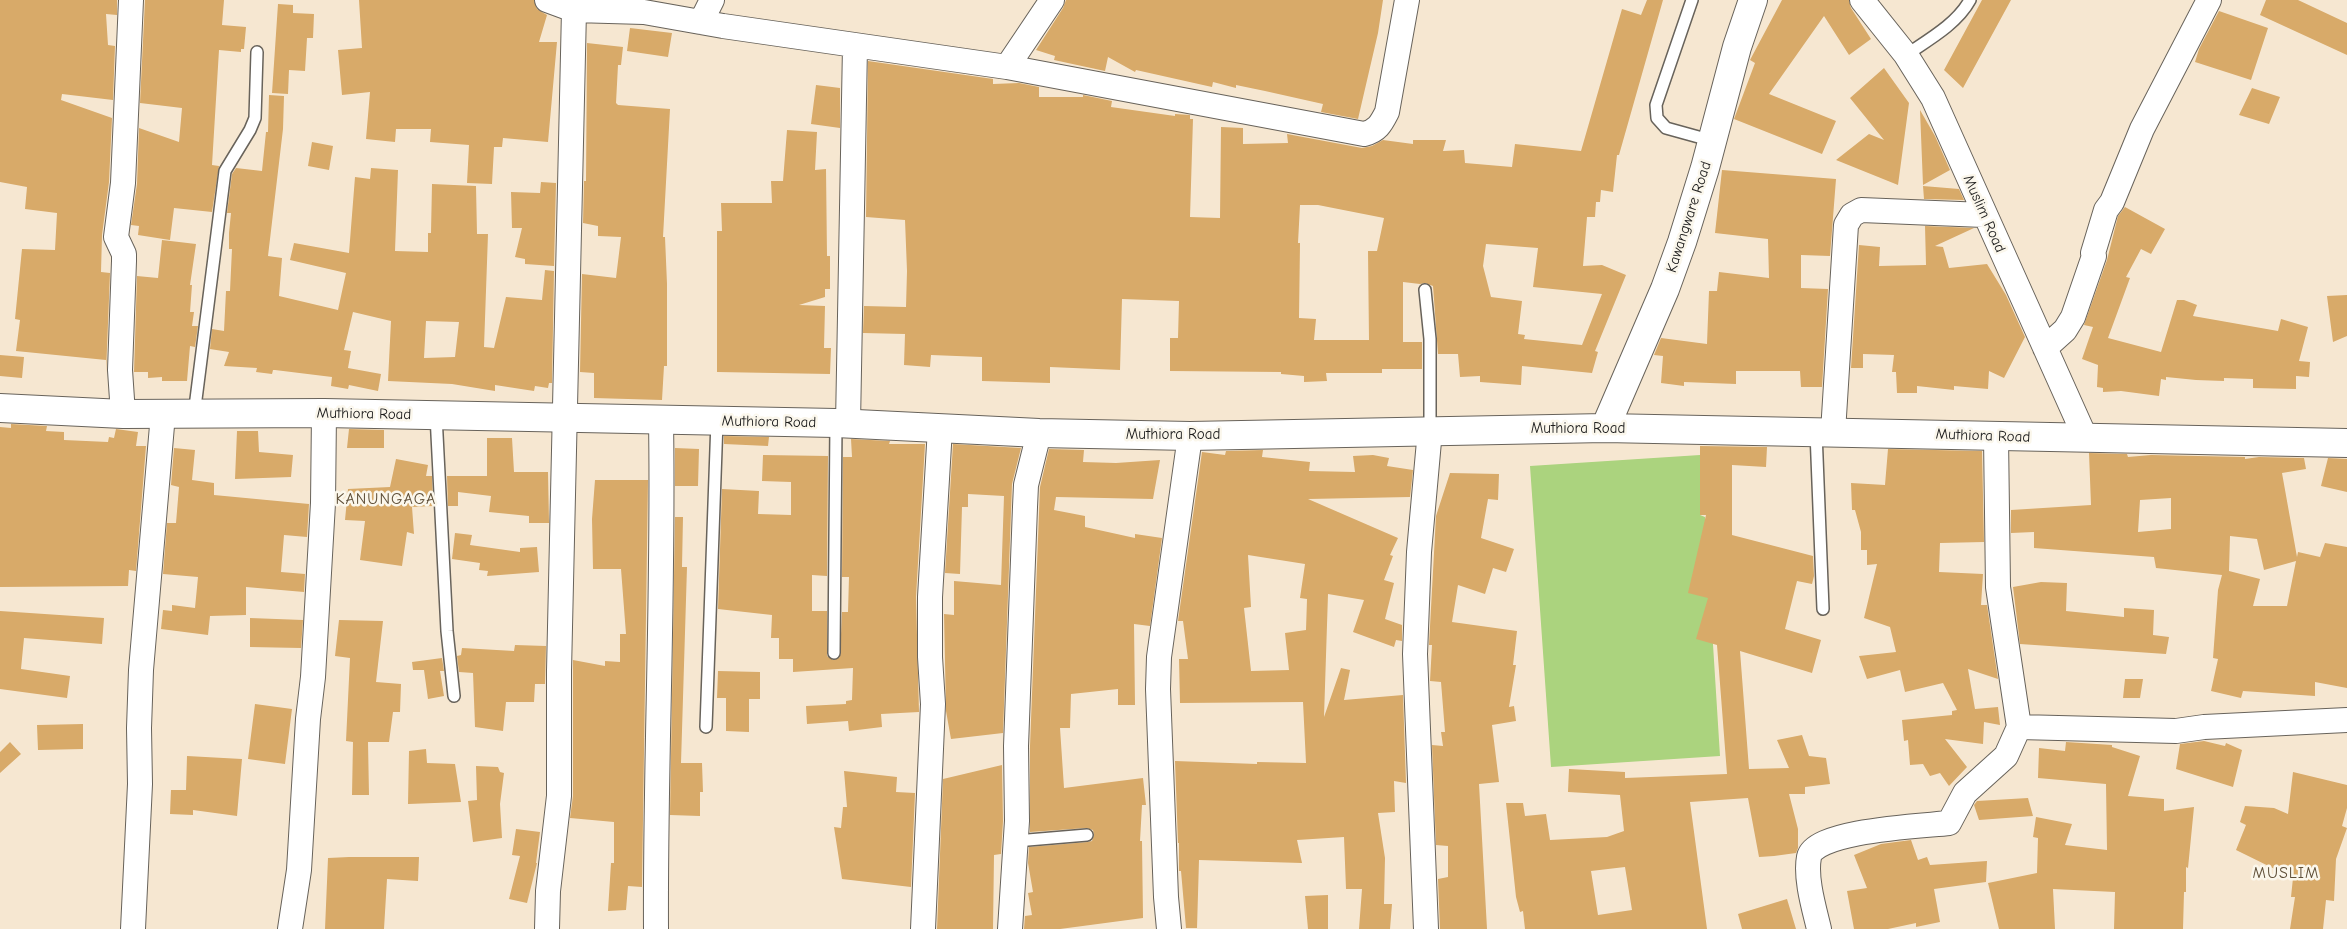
<!DOCTYPE html>
<html>
<head>
<meta charset="utf-8">
<style>
	body { margin:0 }
	canvas { display:block; background:#f6e7d1 }
</style>
</head>
<body>
<canvas width="2347" height="929"></canvas>
<script>
const context = document.querySelector('canvas').getContext('2d');
context.lineJoin = 'round';
function fill(path, color) { context.fillStyle = color; context.fill(path, 'evenodd'); }
function strokePath(path, color, width, dash) { context.strokeStyle = color; context.lineWidth = width; context.lineCap = dash ? 'butt' : 'round'; context.setLineDash(dash || []); context.stroke(path); }
function label(font, color, halo, rows, align = 'center') {
  context.font = font + ' "Comic Neue",sans-serif'; context.lineWidth = 5; context.setLineDash([]); context.textBaseline = 'middle'; context.strokeStyle = halo; context.fillStyle = color; for (const [text, x, y, turn = 0] of rows) {
    context.save(); context.translate(x, y); context.rotate((+turn || 0) * Math.PI / 180); context.textAlign = isNaN(turn) ? turn : align; if (halo) context.strokeText(text, 0, 0); context.fillText(text, 0, 0); context.restore();
  }
}
fill(new Path2D(`
	M1700,455V515L1705,517L1720,756L1551,767L1530,466Z`), '#abd37e');
fill(new Path2D(`
	M0,0H117V15L106,14L108,45L115,46L113,100L62,94L61,100L112,118L109,182L102,235L101,272L110,273L106,373V360L16,351L20,320L15,319L22,249L55,250L57,213L25,209L27,187L0,182Z
	M145,0H224L222,25L246,27L244,49H241V52L219,50L212,165L219,166L212,212L174,208L170,240L138,235L139,226L131,225L137,184L139,128L179,142L182,108L140,103Z
	M359,0H534L537,9L547,15L539,42H557L548,142L503,138L502,147H494L492,184L467,183L469,145L430,142L431,129H396L395,142L366,139L370,92L342,95L338,50L362,48Z
	M1066,0H1383L1378,33L1358,119L1321,112L1323,104L1265,91L1236,85V88L1213,82L1212,87L1136,70L1135,72L1108,57L1105,71L1054,60L1055,56L1036,50L1063,8Z
	M1647,0H1663L1619,155H1617L1613,192L1601,190L1600,202H1596L1595,217H1587L1583,266L1602,265L1626,275L1595,351L1598,352L1592,373L1522,366L1521,385L1480,382V376L1460,377L1458,354H1438L1433,286L1425,283L1420,284L1403,282V342H1422V369H1382V373H1326L1327,381L1304,382V376L1281,374V372L1170,371V338H1178L1179,301L1122,299L1120,370L1050,367V383L982,381V357L931,355L930,367L904,365L905,334L863,333L864,306L906,307L907,271L905,220L866,217L868,61L993,79V84L1019,83L1039,87V97H1083V95L1112,101L1111,107L1175,116V114L1190,115V119H1193L1190,217L1220,218L1221,127L1243,128V144L1288,143L1287,134L1362,148L1372,146L1383,140L1413,144V140H1446L1443,151L1464,150L1465,163L1512,167L1515,144L1581,151L1622,9L1641,15ZM1300,205H1318L1384,218L1377,251H1368L1369,340H1314L1316,319L1299,318L1300,243H1298ZM1486,244L1538,248L1533,287L1602,294L1582,345L1524,339L1525,335L1518,334L1522,301L1491,297L1483,266Z
	M1782,0H1849L1851,8L1871,39L1849,55L1824,16L1769,94L1836,121L1822,154L1734,119L1755,63L1750,60Z
	M1982,0H2011L1963,88L1944,70Z
	M2266,0H2298L2347,23V55L2260,15Z
	M278,4L293,5V13L314,14L313,38H307L305,71L289,70L288,94L272,93Z
	M2219,11L2268,28L2251,80L2195,62L2199,49Z
	M630,28L672,33L668,57L627,51Z
	M587,43L623,47L621,65H618L616,103L618,105L670,109L663,237H665L667,284V366H664L662,400L594,398V373L580,372L582,274L616,278L621,237L598,236V226L583,223L584,181H586Z
	M1884,68L1909,103L1898,185L1836,160L1869,134L1884,140L1850,98Z
	M816,85L840,88V128L811,124Z
	M2252,88L2280,97L2269,124L2239,115Z
	M269,95L284,96L283,129L268,256L282,258L279,296L338,310L346,273L290,260L294,243L349,253L355,177L370,179L371,168L398,170L395,251L428,252V233H431L432,184L476,186L477,234H488L484,347L494,348L506,297L542,300L545,270L554,271L552,383H549L548,388L535,386L534,391L495,385V391L452,384L388,381L391,321L353,312L344,350L351,351L348,368L381,374L378,391L349,385L348,389L331,386L332,377L275,370H273L272,374L256,372L257,368L224,366L229,352L210,349L212,329L224,331L226,291H230L232,249H229V233L231,213H227L232,174L236,168L262,171L266,132H268ZM426,321L459,322L455,357L424,358Z
	M1920,110L1935,136L1950,170L1923,185Z
	M787,130L817,132L815,170L826,169L827,256H830V289H825V297L799,305L825,306L824,348H831L830,374L717,372V231H722L721,203H772L771,181H783Z
	M312,142L333,146L329,170L308,166Z
	M1722,170L1836,179L1830,256L1801,255V288L1828,289L1822,387H1801L1800,371H1736V384L1684,382V386L1661,383L1663,356L1654,355L1661,338L1707,344L1709,291H1717L1719,272L1769,278L1768,239L1715,233Z
	M541,182L556,183L554,266L525,264V259L515,257L522,228H512L511,192L540,193Z
	M1923,186L1959,189L1964,200L1924,199Z
	M2125,207L2165,229L2151,254L2141,249L2126,277L2130,278L2108,338L2161,352L2177,300H2184L2197,305L2193,316L2278,331L2281,319L2308,327L2299,361L2310,362L2309,377L2296,376V389L2253,388V379L2224,378V381L2196,380L2166,377V380L2161,379L2159,396L2121,391L2103,392V388L2097,387L2098,365L2082,359L2093,327L2084,325L2107,260L2118,216Z
	M1925,226L1974,228L1935,246L1943,247L1949,268L1987,264L2006,295L2025,337L2004,378L1989,371L1988,389L1954,386V390L1917,386V393H1897L1896,372H1892L1894,355L1863,354V368H1851L1859,245L1880,247L1879,266L1926,265Z
	M162,240L196,244L190,285H192L190,312H194L192,326H198L195,347L190,346L187,381H162V377L148,378V372H134L137,276L158,278Z
	M2347,295V336L2333,342L2327,296Z
	M0,355L24,357L22,378L0,376Z
	M11,424L47,426L46,431L64,432V440L108,442L109,437L114,438L116,429L138,432L136,446H146L136,571L129,570L128,586L0,587V427L11,428Z
	M349,429L384,430V448H347Z
	M237,431H258L259,452L293,455L291,477L235,479Z
	M724,436L769,437L768,446L724,444Z
	M487,438H512L514,472H548L549,523H529V516L489,512L491,496L458,492V506H448L447,476H487Z
	M851,439L890,441L889,444H925L916,597L919,712L881,714L882,727L849,731L848,721L807,724L806,706L846,704V701L852,700L853,668L793,672V659H779V638H771L772,615L718,609L722,489L759,491L758,514L791,515V482L762,481L763,455L828,456L827,576L812,575V611H827V656L833,660L840,657L842,612H848L849,577H842L843,457H852Z
	M953,444L1021,448L1012,484L1003,733L951,739L946,711L944,614L954,615V581L1001,585L1004,496L968,494V507H962L960,574L945,573Z
	M1700,446L1767,447L1766,467L1732,465V535L1813,556L1814,576L1812,584L1797,581L1785,629L1821,640L1812,673L1740,651L1749,769L1789,768L1777,740L1802,735L1809,756L1826,758L1830,784L1805,787V794H1789L1798,829V848L1796,853L1774,856L1759,857L1748,798L1690,802L1707,929H1525L1523,911L1520,912L1516,897L1506,803H1523L1525,816L1546,814L1550,840L1607,837L1624,831L1620,795L1568,792L1569,769L1625,772V778L1727,774L1717,645L1696,639L1708,598L1688,593L1706,515H1700ZM1625,867L1632,910L1598,915L1591,871Z
	M174,448L195,450L192,480L214,483V495L309,504L307,537L284,535L281,572L305,574L304,592L246,587V615L210,616L208,635L161,629L163,610L172,611V605L195,608L198,577L163,574L167,523H176L179,487L171,485Z
	M675,448L699,449L698,486H675Z
	M1049,449L1084,450L1083,462L1116,463L1160,460L1153,499L1056,497L1054,510L1085,516V527L1135,538V534L1162,538L1150,626L1134,624L1135,705H1118V689L1071,694L1070,728H1060L1064,788L1143,778L1146,805H1142L1140,841H1142L1143,918L1060,929H1024L1025,916L1032,915L1028,893L1033,892L1028,863L1029,847L1088,842L1092,841L1094,835L1093,830L1086,828L1030,832V746L1040,487Z
	M1888,449L1982,451L1984,542L1940,543L1939,572L1983,574L1981,605H1987L1998,679L1968,669L1975,709L1998,707L2000,725L1984,722L1983,744L1945,739L1967,767L1949,786L1940,773L1930,776L1923,764L1910,765L1908,740L1904,741L1902,720L1952,715V711L1957,710L1943,683L1905,692L1900,670L1867,679L1859,656L1896,652L1890,627L1864,618L1877,564L1867,565V550H1861V532L1855,510H1852L1851,483L1885,485Z
	M1263,450L1262,457L1310,462L1309,471L1355,472L1353,456L1373,455L1389,458L1387,466L1413,470L1410,497L1308,499L1398,538L1390,555L1393,556L1384,580L1394,583L1385,619L1402,625V641L1396,640L1394,647L1353,632L1364,600L1328,594L1324,717L1341,668L1350,670L1344,700L1403,695L1406,783L1394,781L1395,812L1378,813L1385,858L1384,904H1392L1390,929H1359L1362,889H1346L1344,837L1297,840L1302,863L1199,860L1197,928H1186L1181,871H1179V843H1178L1175,761L1257,764V762L1306,763L1303,702L1180,703L1179,659H1188L1183,621H1178L1202,452L1225,455L1226,451ZM1248,555L1305,564L1300,598L1307,599L1306,630L1285,633L1289,670L1251,671L1244,608L1251,607Z
	M2089,453L2127,454L2128,457L2151,455L2245,457V459L2259,457L2304,458L2306,469L2282,473L2297,557L2298,552L2320,557L2325,543L2347,547V688L2315,682V696L2243,691L2241,698L2211,691L2218,659L2213,658L2218,590L2222,575L2156,568L2154,557L2034,548V532L2011,533V510L2091,505ZM2171,498V529L2138,532L2140,500ZM2230,536L2257,539L2264,570L2296,561L2287,606H2253L2260,579L2229,571Z
	M2328,458L2347,459V492L2321,486Z
	M396,459L428,465L426,476H432L433,506L412,507L414,534L407,532L402,566L360,560L365,521L345,520L348,489L390,487Z
	M1450,473L1499,474L1498,500L1488,499L1481,538L1514,549L1506,572L1493,568L1485,594L1458,585L1452,622L1517,631L1513,665H1516L1509,707L1514,706L1516,721L1492,725L1499,782L1479,784L1487,929H1440L1438,879L1448,877V846L1436,845L1432,745L1443,746L1441,732H1445L1441,682L1430,681L1432,645H1429L1436,516Z
	M595,480H648L642,887L628,886L626,910L608,911L611,863H614V822L570,818L573,796V660L605,666V661L620,662V634H626L621,569H593L592,519Z
	M675,517H683L682,567H687L681,763H702L703,792H700V816L670,815Z
	M455,533L472,535L470,545L520,552V548L537,547L539,572L487,576L488,571L479,570L480,563L452,559Z
	M2041,582L2067,583L2066,611L2124,617V608L2154,610L2153,635L2169,637L2166,654L2020,644L2013,587Z
	M0,611L104,618L102,644L24,638L21,669L70,676L67,698L0,689Z
	M250,618L303,620L301,648L250,647Z
	M339,620L383,621L376,682L401,684L400,712H393L389,742H368L369,795H352L353,742L346,741L350,658L335,656Z
	M515,645L546,646L545,684H535L534,702H506L503,731L475,727L473,673L459,672L457,656L461,655L462,648L514,651Z
	M442,658L444,671H440L444,696L428,699L424,670H413L412,662Z
	M718,671L760,672V699H749V732L726,731V698H717Z
	M2125,679H2143L2140,698H2123Z
	M255,704L292,709L285,764L248,759Z
	M83,724V749L38,750L37,725Z
	M2204,741L2225,746L2226,743L2242,750L2233,787L2176,769L2180,744Z
	M10,742L21,754L0,773V752Z
	M2066,742L2112,745V747L2140,756L2128,796L2164,799V811L2194,807L2188,868L2186,867V892H2184L2183,929H2114L2115,892L2053,889L2055,929H1999L1988,883L2037,873L2038,838L2033,837L2036,817L2072,824L2065,845L2107,850L2106,784L2038,778L2039,748L2065,751Z
	M426,749L427,763L455,764L461,802L408,804L409,751Z
	M187,756L242,759L237,816L193,810V815L170,814L171,790H186Z
	M1002,765L1003,821L1001,854L994,855L993,929H937L943,779Z
	M476,766L498,767L500,772L504,773L500,804L502,838L473,842L468,801L477,800Z
	M844,771L897,777L896,792L915,793L911,887L842,879L834,827L841,828L843,807H847Z
	M2293,772L2347,785V808L2342,826L2347,828L2336,859L2334,901L2326,900L2323,929H2290L2295,897H2291L2293,878L2236,850L2246,825L2240,822L2245,806L2274,808L2288,814Z
	M2028,798L2033,816L1979,820L1974,805L1977,801Z
	M516,829L540,832L536,863H537L527,903L509,899L520,856L512,855Z
	M1911,840L1918,860L1927,857L1930,865L1987,861L1986,882L1934,889L1940,922L1916,927V923L1888,929H1854L1847,891L1867,888L1854,855L1881,844Z
	M349,857H419L418,881L387,879L384,929H325L328,858Z
	M1328,895V929H1308L1305,896Z
	M1787,899L1796,929H1742L1738,914Z`), '#d8aa69');
const service = new Path2D(`
	M1692,0L1656,105L1657,118L1666,128L1713,141
	M1906,55C1928,40 1957,24 1970,0
	M1425,290L1430,339V430
	M194,415L225,171L250,130L255,118L257,52
	M436,415L447,631L454,696
	M1816,432L1823,609
	M834,653L836,423
	M706,727L717,421
	M1016,841L1087,835`);
const minor = new Path2D(`
	M547,0L574,10L644,12L723,26L1007,67L1364,134C1377,131 1381,124 1387,112L1407,0
	M1862,0L1906,55L1933,98L2086,439
	M701,22L712,0
	M1007,67L1052,0
	M2045,348L2065,330L2073,317L2094,256L2093,253L2106,210L2112,202L2142,129L2209,0
	M123,414L120,370L124,261V254L116,237L123,183L131,0
	M848,423L855,46
	M1833,432L1846,225L1852,215L1861,210L1984,215
	M2019,727L2176,731L2204,727L2347,720
	M133,929L140,784L139,728L141,670L163,414
	M290,929L299,870L308,719L313,677L323,503L324,413
	M547,929L548,891L559,796V671L574,10
	M656,929C655,759 664,590 661,421
	M923,929L933,704L930,657V597L940,428
	M1010,929L1017,821L1016,746L1025,507L1026,485L1039,433
	M1169,929L1166,897L1158,689L1159,657L1190,436
	M1426,929L1415,654L1419,552L1430,430
	M1819,929C1814,908 1805,878 1809,857C1815,830 1924,826 1949,823L1965,793L2006,756L2019,727L1998,587L1996,437`);
const tertiary = new Path2D(`
	M0,408L123,414L324,413L836,423L1039,433L1190,436L1605,428L2347,443
	M1605,428L1665,289L1682,242L1705,168L1737,47L1753,0`);
strokePath(service, '#68635b', 14);
strokePath(minor, '#68635b', 26);
strokePath(tertiary, '#68635b', 30);
strokePath(service, '#fff', 11);
strokePath(minor, '#fff', 24);
strokePath(tertiary, '#fff', 28);
label('15px', '#1c1c1c', '#fbf7ec', [
	["Muslim Road",1984,214,66],
	["Kawangware Road",1689,217,-72],
	["Muthiora Road",364,414,1],
	["Muthiora Road",769,422,1],
	["Muthiora Road",1578,429],
	["Muthiora Road",1173,435],
	["Muthiora Road",1983,436,2]
]);
context.letterSpacing = '1px';
label('16px', '#5e4e37', '#fbf7ec', [
	["KANUNGAGA",386,499],
	["MUSLIM",2286,873]
]);
context.letterSpacing = '0px';
</script>
</body>
</html>
